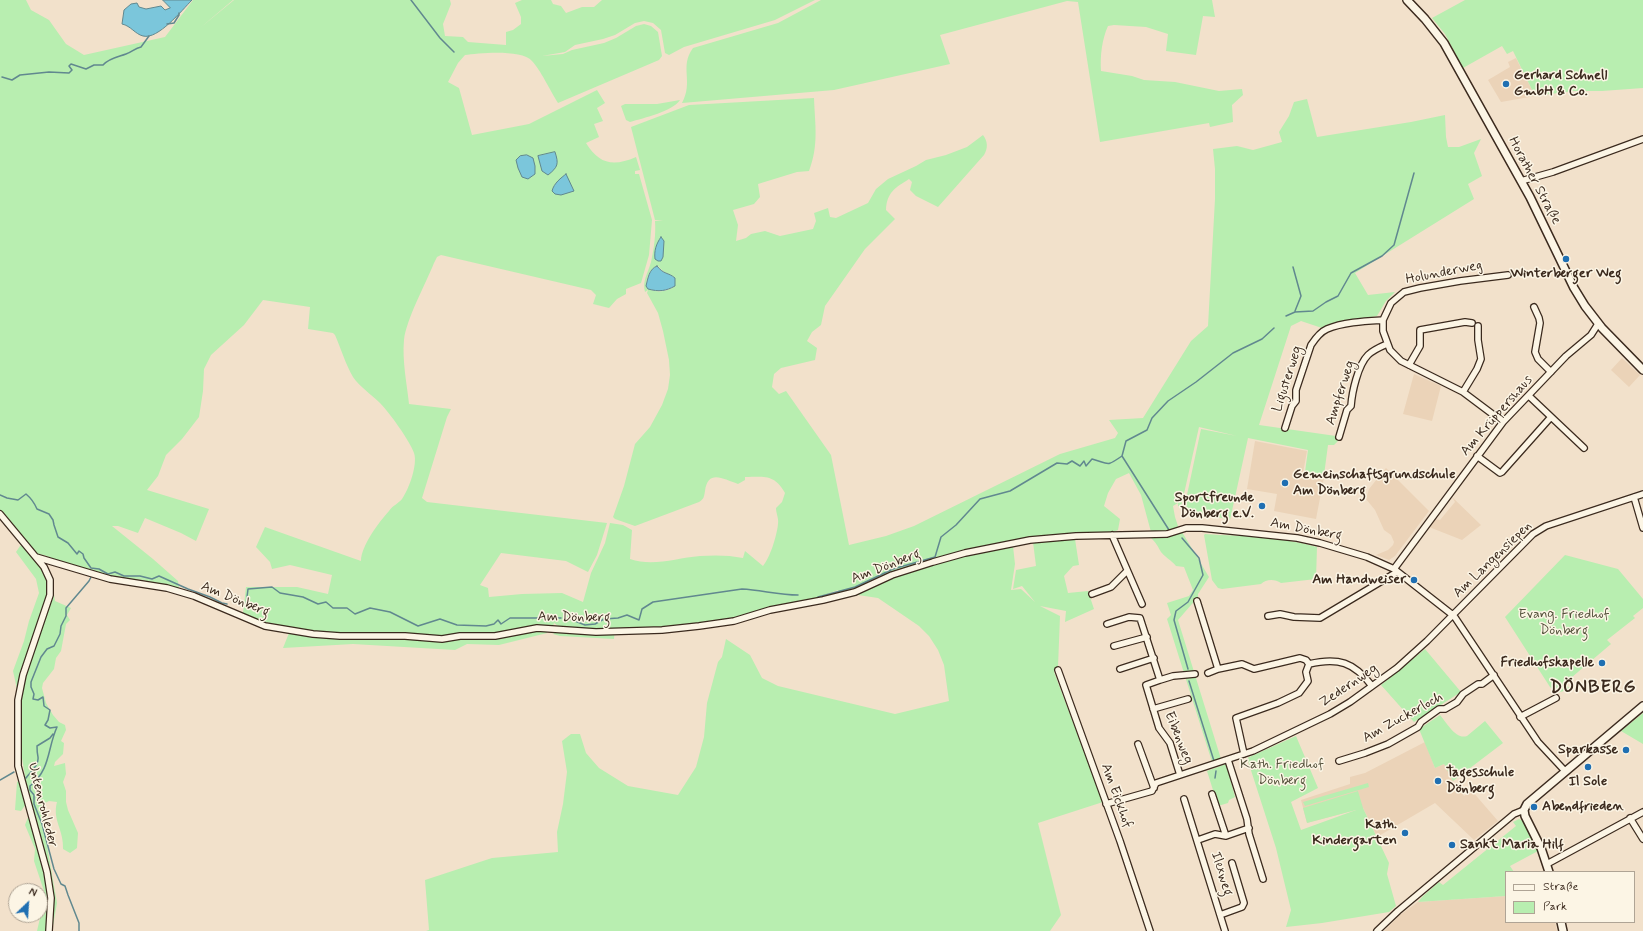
<!DOCTYPE html>
<html>
<head>
<meta charset="utf-8">
<style>
	body { margin:0 }
	#map { position:relative; width:1643px; height:931px; overflow:hidden; background:#f2e1cb; font-family:Mynerve,sans-serif }
	canvas { display:block }
	.legend { position:absolute; left:1505px; top:871px; width:130px; height:52px; box-sizing:border-box; background:#fcf5e5; border:1px solid #afa495; margin:0; padding:5px 7px; list-style:none; font-size:12px; color:#3b2a1e }
	.legend li { display:flex; align-items:center; gap:8px; height:20px }
	.legend b { width:20px; border:1px solid #afa495 }
	.north { position:absolute; left:8px; top:883px; width:40px; height:40px; box-sizing:border-box; background:#fcf5e5; border:1px solid #afa495; border-radius:50%; rotate:25deg; font-size:11px; font-weight:700; line-height:16px; text-align:center; color:#3b2a1e }
	.north::after { content:''; display:block; margin:auto; width:14px; height:18px; background:#1f6fb2; clip-path:polygon(50% 0,100% 100%,50% 72%,0 100%) }
</style>
</head>
<body>
<div id="map">
<canvas width="1643" height="931"></canvas>
<ul class="legend">
<li><b style="height:5px;background:#fcf5e5"></b>Straße</li>
<li><b style="height:11px;background:#b8eeb0"></b>Park</li>
</ul>
<div class="north">N</div>
</div>
<script>
const context = document.querySelector('canvas').getContext('2d');
context.lineJoin = 'round';
function fill(path, color) { context.fillStyle = color; context.fill(path, 'evenodd'); }
function strokePath(path, color, width, dash) { context.strokeStyle = color; context.lineWidth = width; context.lineCap = dash ? 'butt' : 'round'; context.setLineDash(dash || []); context.stroke(path); }
function label(font, color, halo, rows, align = 'center') {
  context.font = font + ' Mynerve,sans-serif'; context.lineWidth = 3; context.setLineDash([]); context.textBaseline = 'middle'; context.strokeStyle = halo; context.fillStyle = color; for (const [text, x, y, turn = 0] of rows) {
    context.save(); context.translate(x, y); context.rotate((+turn || 0) * Math.PI / 180); context.textAlign = isNaN(turn) ? turn : align; if (halo) context.strokeText(text, 0, 0); context.fillText(text, 0, 0); context.restore();
  }
}
fill(new Path2D(`
	M1516,58L1535,96L1501,102L1488,80L1510,67L1508,62Z
	M1622,358L1640,375L1629,387L1611,370Z
	M1414,374L1441,386L1432,421L1403,414Z
	M1255,441L1307,451L1303,473L1324,477L1316,519L1274,511L1277,494L1247,489Z
	M1386,468L1429,511L1395,556L1389,560L1376,555L1388,550L1393,545L1394,542L1391,535L1384,530L1375,510L1366,499L1369,489Z
	M1452,497L1481,525L1462,540L1429,527L1435,519L1440,520L1455,502Z
	M1425,742L1435,768L1444,764L1453,781L1464,796L1472,791L1498,821L1474,840L1435,803L1377,837L1363,808L1307,823L1301,800L1350,784V777L1365,773Z
	M1506,896V922H1555L1557,931H1384L1400,915L1418,902Z`), '#ebd3b8');
fill(new Path2D(`
	M0,0H26L31,10L49,20L66,44L84,55L165,37L193,0H233L200,28L234,0H450L451,4L443,24L445,36L463,37L468,42L506,45V32L513,30L521,24V17L515,3L522,0H551L553,4L561,6L566,13L582,7H594L602,0H815L775,20L684,47L669,55L665,53L661,30L653,23L644,21L635,23L615,35L603,39L575,45L565,52L542,56L563,54L572,50L604,43L616,38L636,26L644,24L651,26L658,32L662,56L659,60L558,103C551,92 540,69 532,61C522,49 479,53 465,55L458,63L448,82L459,88L472,135L470,138L472,135L529,124L597,90L605,103L597,108L603,121L594,124L599,137L586,143C599,164 613,167 636,157L640,170L635,171V174H639L652,220L649,255L641,283L626,289V294L617,299L609,308L593,304L596,295L591,290L441,255L437,257L434,263C426,283 406,320 404,340C402,361 407,384 409,404L451,409L447,417L422,498L427,502L607,523L597,555L588,572L566,561L501,553L480,585L488,588L489,597L522,594L562,593L583,602L591,573L605,543L610,523L623,525L632,530L630,559C653,567 676,558 700,556C714,555 729,555 743,558L745,551L763,566C770,558 777,535 778,524C779,519 776,513 776,508L782,502L785,493C774,474 765,477 745,477V480L738,484C723,479 708,469 705,491C704,497 704,499 699,502L635,526L615,519L613,517L624,486L635,444L650,427L662,405L668,389L670,375L669,360L663,331L658,313L647,293L648,290L645,292C642,281 648,273 651,262C654,249 656,234 655,221L663,220H655L631,127L689,105L814,98C815,125 819,145 809,171L797,172L758,184L760,197L754,204L733,210L738,225L736,241L746,238L751,234L765,231L780,236L813,229L816,221L814,213L828,208L830,217L836,218L868,203L876,189L888,179L916,166L926,160L946,155L967,147L983,135C988,142 988,148 984,155L938,207L916,196L910,190L912,182L909,179C895,188 887,192 886,210L895,219L865,249L825,306L821,325L812,332L807,341L817,348L815,360L781,368L774,374L772,387L779,394L786,391L831,455L849,545L886,536L914,526L1060,454L1115,438L1118,433L1109,420L1143,418L1191,341L1208,326L1215,199V169L1213,149L1237,146L1253,150L1282,142L1279,132L1289,116L1294,102L1307,99L1317,137L1411,122L1445,115L1446,137L1448,147H1459L1481,139L1474,153L1482,176L1468,184L1474,199L1355,273L1368,295L1395,292L1386,301L1377,316L1334,324L1322,328L1301,321L1291,326L1259,425L1336,436L1340,439L1334,445H1328L1324,475L1305,472L1308,450L1248,438L1230,520L1184,509L1201,429L1237,436L1199,427L1181,507L1178,506V503L1173,506L1175,517L1178,526C1170,532 1160,531 1151,532L1141,495L1129,473L1116,479L1108,493L1104,506L1120,519L1118,530L1113,532L1030,539L966,549L980,553L1013,546L1015,564L1011,590L1021,589L1035,602L1022,586L1013,589L1016,570L1036,566L1033,542L1075,539L1079,565L1073,566L1064,576L1068,593L1088,591L1094,609L1065,622L1066,611L1040,606L1060,616L1058,667L1054,672L1103,802L1038,823L1061,915L1050,931H426L429,930L425,880L492,858L558,852L557,832L563,804L567,772L562,741L571,734H580L586,753L599,768L628,786L678,795L696,767L704,737L707,703L718,662L722,657L726,639L750,655L762,678L778,686L895,714L949,701L944,665L938,650L929,636L919,626L878,598L858,595L843,598L838,590L811,600L799,601L716,622L656,628H615L614,639L560,636L553,634L561,628L554,623L553,627H547V633L499,645L467,644L455,650L353,644L283,648L291,628L257,620L243,613L246,587H297L328,594L332,575L290,565L272,569L270,562L256,547L265,527L361,561C361,546 379,522 389,511C392,506 399,503 402,499C409,489 418,464 414,453C410,441 389,412 380,403C372,395 360,387 353,377C346,365 341,349 335,335L333,333L308,329L310,307L263,300L244,325L211,355L204,369L203,391L199,417L182,439L166,455L158,476L147,490L209,509L196,541L181,533L145,518L138,533L118,526H112L153,559L178,581L179,588L142,580L119,578L99,574L71,566L44,555L36,554L0,511ZM658,266C665,275 668,272 675,278V286C666,292 659,293 648,289C644,282 649,268 658,266Z
	M821,0H1212L1215,17L1203,16L1196,55L1166,51L1168,34L1146,27L1114,25L1108,26C1102,39 1100,56 1101,71L1132,76L1144,80L1175,82L1219,91L1242,89L1243,95L1232,105L1233,122L1210,127L1209,123L1100,142L1078,2L1067,1L940,35L950,64L834,90L682,103C694,81 679,67 693,48L778,23Z
	M1465,0H1643V88L1602,91H1574L1535,96L1513,51L1507,54L1502,46L1463,68L1445,34L1432,18Z
	M680,100C673,111 644,118 630,122L626,120L621,106L625,104H657Z
	M1182,532L1209,577L1198,594V597L1178,620L1221,759L1212,762L1167,619L1171,615L1167,603L1189,596L1193,590L1184,567L1176,566C1173,562 1163,555 1161,552C1157,545 1157,544 1151,538Z
	M1205,534C1224,536 1243,535 1261,537C1280,539 1299,542 1317,547L1316,579L1281,583C1275,579 1266,579 1261,584L1222,589L1218,588L1212,580L1204,535Z
	M23,545L52,582L55,601L71,608L67,615L70,620L66,624L61,651L56,658L54,669L43,683L42,688L46,703L53,715L59,722L65,725L66,730L61,741L64,743L63,754L55,762L54,766L65,763L66,774L63,782L66,791V802L68,810L78,833L77,848L70,853L63,849C64,830 52,820 57,802L49,801L43,804L46,840L57,903L52,931H37L43,905L44,891L34,861L35,849L25,825L30,812L26,804L21,811L15,810L17,782L25,776L20,746L21,693L17,689L13,671L24,641L29,621L39,593L36,579L16,552L20,546Z
	M1565,555L1618,569L1643,599V608L1633,616L1635,618L1607,640L1611,644L1565,683L1570,689L1557,693L1550,687L1505,617Z
	M1425,649L1461,692L1414,722L1381,685Z
	M1643,713V744L1621,731Z
	M1440,715C1447,723 1456,740 1467,736L1485,721L1503,743L1453,781L1444,764L1435,768L1419,729Z
	M1296,736L1318,788L1291,802L1301,830L1356,810L1307,823L1303,808L1358,791L1363,808L1389,863L1387,874L1396,906L1389,912L1322,923L1286,927L1291,910L1276,848L1247,758Z
	M1226,764L1235,797L1229,800L1228,803L1218,806L1207,771Z
	M1368,783L1369,787L1305,806L1303,802Z
	M1519,819L1523,821L1538,851L1510,866L1514,872H1506V896L1418,902L1423,896L1439,882L1443,885L1516,826L1513,822Z`), '#b8eeb0');
const water = new Path2D(`
	M163,0H192C182,10 158,40 143,36C135,34 131,26 122,24L124,10L131,4L137,3L139,7L146,9L161,6L165,10L170,8Z
	M555,152C559,164 558,167 548,175L542,171L538,156Z
	M527,155L533,158L535,166V174L528,179L522,177L518,168L516,160L520,156Z
	M566,174L574,191L561,195L555,194L552,191C554,183 561,178 566,174Z
	M661,237L664,241L663,257L661,261H658L655,259C654,251 656,244 661,237Z
	M657,266C664,275 668,272 675,278V286C666,291 659,292 648,289L646,286C648,278 649,269 657,266Z`);
fill(water, '#7bc6db');
strokePath(water, '#61888f', 1);
strokePath(new Path2D(`
	M411,0L440,38L454,52
	M167,24L174,23L179,15V13
	M2,77L12,80L20,75L49,72L69,73L72,70L69,66L71,64L86,69L94,65H103C109,58 118,57 126,54C132,52 135,48 141,47L149,36
	M1293,267L1301,296L1295,311
	M1286,316L1295,312L1313,311L1326,302L1338,296L1351,273L1382,256L1394,245L1414,173
	M1122,456L1169,530
	M0,495L7,498L18,500L26,494C32,499 34,502 37,509L49,514L53,520L54,525L58,537L68,543L77,554L79,551L83,554L84,558L91,568L99,569L108,574L115,572L124,576H140L152,579L159,576L188,589L210,597L222,603L227,604
	M1182,538L1199,558L1203,575L1188,602L1176,611L1174,620L1188,669
	M818,597L855,587L893,569L935,557L941,537L956,525L980,499L1010,491L1057,463L1067,464L1072,461L1080,466L1084,461L1086,466L1092,459C1110,464 1106,467 1122,456L1126,441L1147,430L1152,418L1168,401L1196,382L1233,353L1262,339L1274,328
	M246,605L248,589L272,587L280,593L303,597L318,604L326,602L333,608H347L355,614L370,608L390,612L418,626L440,619L457,625L486,626L494,624L498,620L501,624L510,618H561
	M570,619L585,625L595,624L604,619L618,618L627,615L639,620L642,609L653,602L742,589C761,590 779,595 798,595
	M1189,681L1214,761
	M26,778C31,771 39,766 38,757C37,753 37,751 37,746L50,738L53,734
	M1215,778L1216,771
	M0,780L14,772
	M79,931V923L68,895L65,886L61,884L54,869L42,824L34,804V795L30,790V786C51,769 47,749 57,727L50,728L45,725L48,720L50,710L44,706L43,697L38,700L33,699L34,694L31,687V682L41,657L47,649L54,646L60,634L61,626L66,616V608L89,581L91,577`), '#61888f', 1.5);
const minor = new Path2D(`
	M1521,181L1553,172L1643,139
	M1534,307L1539,318L1540,323L1535,352L1538,359L1551,372
	M1409,365L1420,346V330L1465,322L1472,323
	M1463,392L1477,369L1481,359L1478,340V326
	M1529,396L1584,448
	M1503,422L1463,392L1401,361L1390,350L1383,331V320L1391,303L1404,292L1420,288L1460,281L1508,275
	M1285,428L1292,406L1296,401V390L1311,345C1315,339 1320,332 1327,329C1343,322 1366,321 1383,320
	M1339,437L1347,410L1351,406C1352,392 1358,365 1368,355C1373,350 1380,347 1387,344
	M1477,456L1500,473L1502,472L1551,417
	M1634,497L1643,528
	M0,514L44,567L50,580V595L23,675L18,700V766L47,872L51,898L49,931
	M1112,535L1142,604
	M36,557L110,579L167,588L194,596L265,626L313,634L340,636H405L442,639L460,636H495L537,628L596,632L662,630L699,626L734,621L770,610L823,600L855,592L892,575L933,562L965,553L1030,540L1076,536L1167,534L1186,528H1202L1297,538L1320,543L1367,557L1394,569L1454,616L1538,742L1565,771
	M1394,569L1503,422L1566,356L1591,335L1598,324
	M1092,594L1111,587L1127,571
	M1197,601L1218,669
	M1268,616L1280,614L1294,617L1320,618L1397,572
	M1107,624L1129,617L1140,618L1160,680L1146,685L1159,728L1170,743L1180,775
	M1114,646L1147,637
	M1309,664C1338,657 1354,662 1372,686
	M1120,669L1154,658
	M1058,670L1120,841L1150,931
	M1208,673L1218,669L1242,664L1254,669L1300,658L1306,660L1309,664
	M1160,680L1173,676L1195,674
	M1153,709L1188,699
	M1520,717L1556,698
	M1138,744L1154,788
	M1244,754L1236,718L1278,703L1299,693L1308,681L1306,672L1309,664
	M1228,760L1247,819L1249,834L1263,879
	M1339,761L1365,753L1388,744L1418,727L1421,722L1439,709H1445L1457,702L1463,694L1478,684H1482L1494,675
	M1212,794L1226,836
	M1184,799L1225,931
	M1106,804L1152,791L1156,783L1253,751L1330,714L1350,702L1397,668L1427,641L1533,534L1546,526L1643,494
	M1630,818L1643,839
	M1198,840L1215,834L1226,836L1249,828
	M1547,864L1643,812
	M1220,915L1242,907L1244,903L1232,863
	M1377,931L1398,911L1514,814L1524,810`);
const tertiary = new Path2D(`
	M1549,872L1541,848L1525,816L1524,810L1527,804L1643,706
	M1561,922L1563,931`);
const secondary = new Path2D(`
	M1407,0L1425,19L1444,43L1530,197L1574,288L1585,306L1602,328L1643,370`);
strokePath(minor, '#3b2a1e', 8);
strokePath(tertiary, '#3b2a1e', 10);
strokePath(secondary, '#3b2a1e', 10);
strokePath(minor, '#fcf5e5', 5.5);
strokePath(tertiary, '#fcf5e5', 7);
strokePath(secondary, '#fcf5e5', 7);
for (const [x, y, r, color] of [
	[1506,84,4,"#1f6fb2"],
	[1566,259,4,"#1f6fb2"],
	[1285,483,4,"#1f6fb2"],
	[1262,506,4,"#1f6fb2"],
	[1414,580,4,"#1f6fb2"],
	[1602,663,4,"#1f6fb2"],
	[1626,750,4,"#1f6fb2"],
	[1588,767,4,"#1f6fb2"],
	[1438,781,4,"#1f6fb2"],
	[1534,807,4,"#1f6fb2"],
	[1405,833,4,"#1f6fb2"],
	[1452,845,4,"#1f6fb2"]
]) { const dot = new Path2D(); dot.arc(x, y, r, 0, 2 * Math.PI); context.fillStyle = color; context.fill(dot); strokePath(dot, '#fcf5e5', 1.5); }
label('bold 14px', '#3b2a1e', '#fcf5e5', [
	["Gerhard Schnell",1514,76],
	["GmbH & Co.",1514,92],
	["Winterberger Weg",1566,274,"center"],
	["Gemeinschaftsgrundschule",1293,475],
	["Am Dönberg",1293,491],
	["Sportfreunde",1254,498,"right"],
	["Dönberg e.V.",1254,514,"right"],
	["Am Handweiser",1406,580,"right"],
	["Friedhofskapelle",1594,663,"right"],
	["Sparkasse",1618,750,"right"],
	["Tagesschule",1446,773],
	["Dönberg",1446,789],
	["Il Sole",1588,782,"center"],
	["Abendfrieden",1542,807],
	["Kath.",1397,825,"right"],
	["Kindergarten",1397,841,"right"],
	["Sankt Maria Hilf",1460,845]
], 'left');
label('14px', '#3b2a1e', '#fcf5e5', [
	["Horather Straße",1534,181,62],
	["Holunderweg",1444,273,-11],
	["Ligusterweg",1288,379,-72],
	["Ampferweg",1341,393,-72],
	["Am Krüppershaus",1497,416,-49],
	["Am Dönberg",1306,530,11],
	["Am Langensiepen",1493,560,-44],
	["Am Dönberg",886,567,-21],
	["Am Dönberg",235,600,22],
	["Am Dönberg",574,618,1],
	["Zedernweg",1349,686,-34],
	["Am Zuckerloch",1403,718,-29],
	["Eibenweg",1178,738,68],
	["Am Eickhof",1116,796,70],
	["Untenrohleder",42,805,76],
	["Ilexweg",1221,874,73]
]);
label('14px', '#54513b', '#fcf5e5', [
	["Evang. Friedhof",1564,615],
	["Dönberg",1564,631],
	["Kath. Friedhof",1282,765],
	["Dönberg",1282,781]
]);
context.letterSpacing = '1px';
label('bold 18px', '#3b2a1e', '#fcf5e5', [
	["DÖNBERG",1593,688]
]);
context.letterSpacing = '0px';
</script>
</body>
</html>
